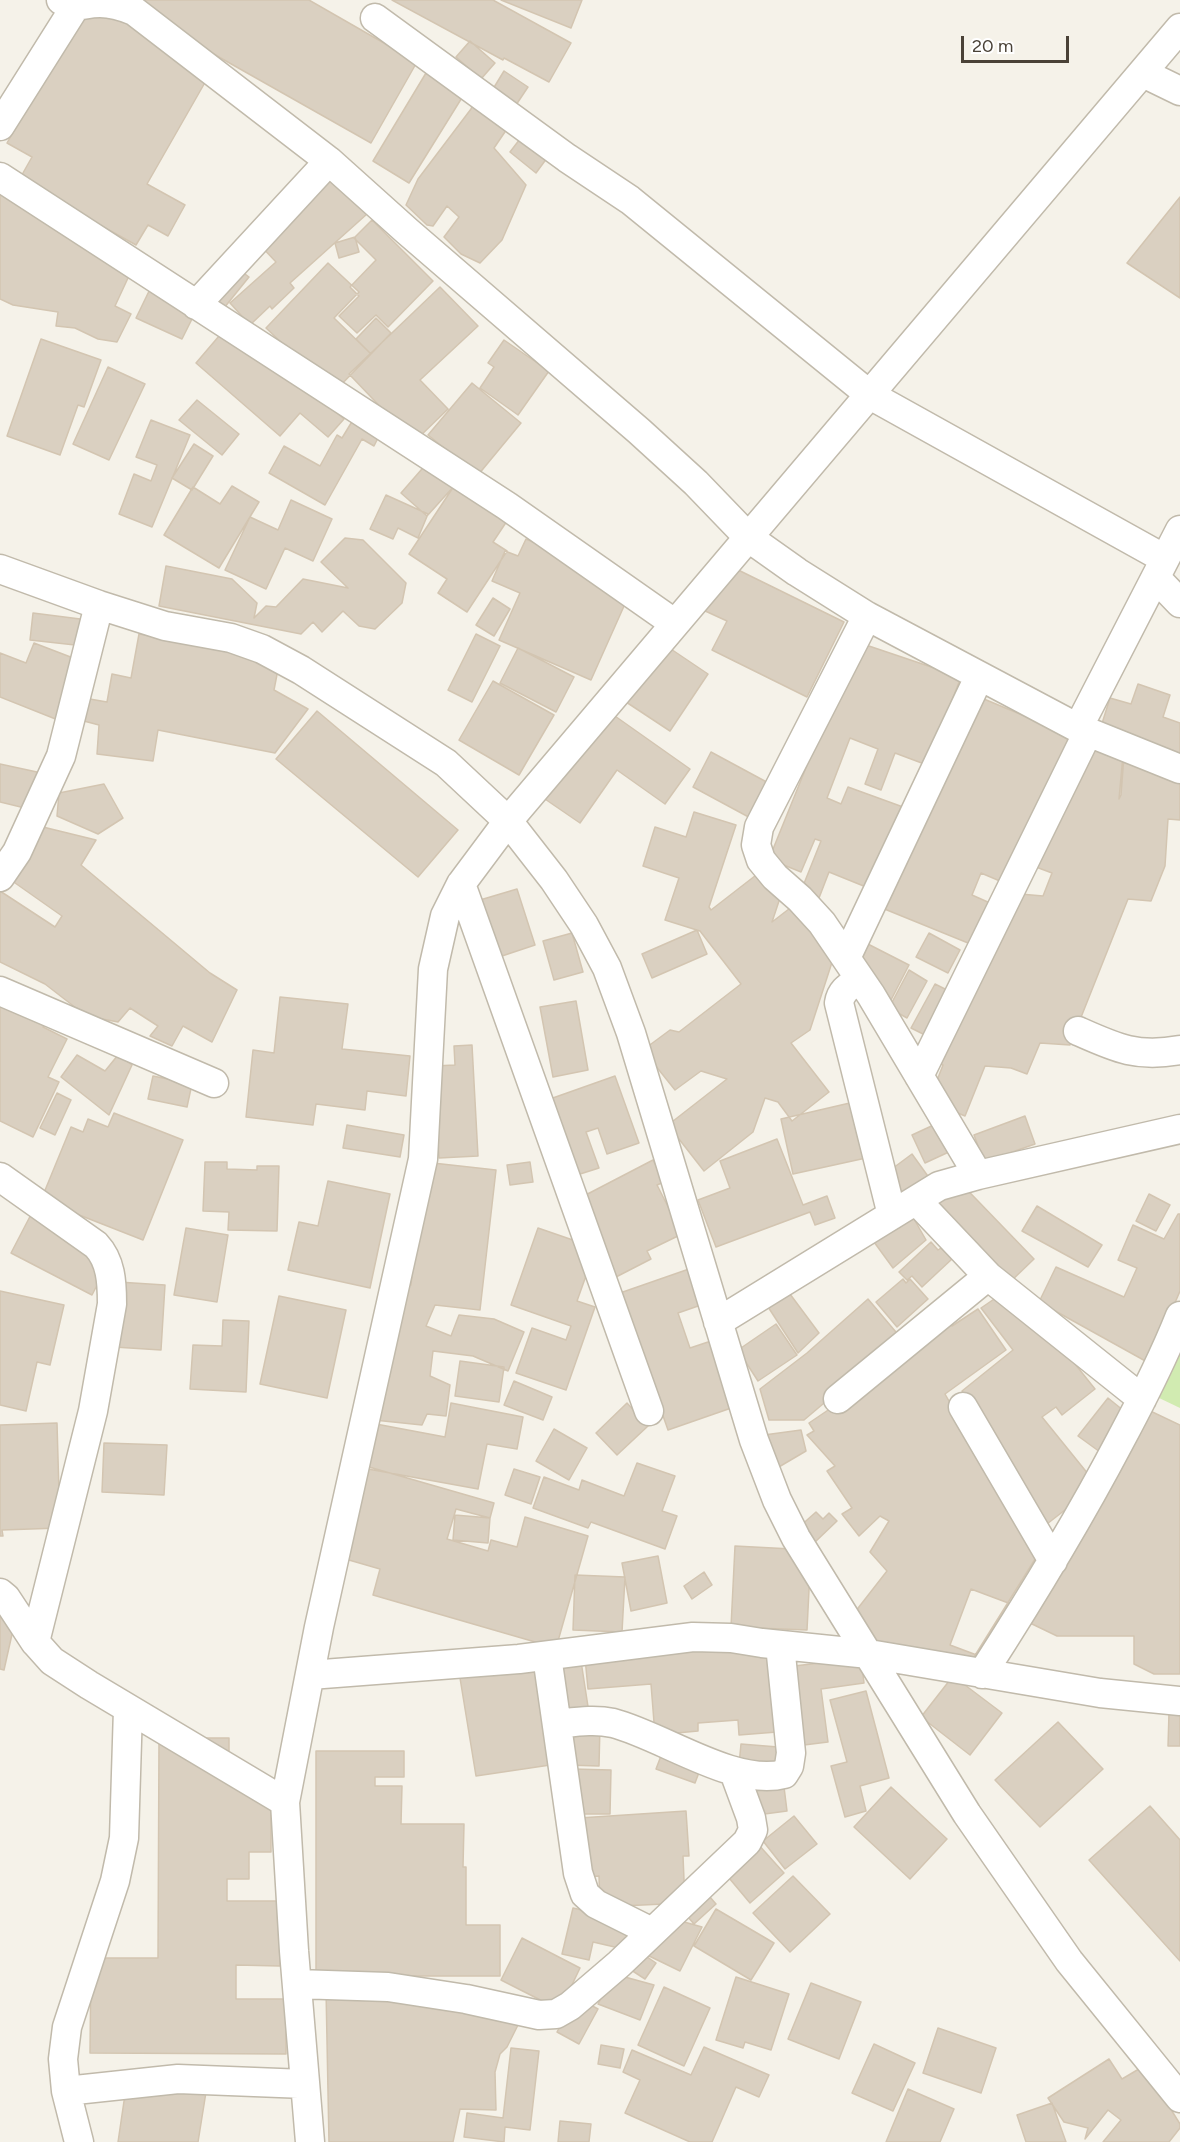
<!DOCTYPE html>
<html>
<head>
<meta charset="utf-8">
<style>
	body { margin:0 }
	#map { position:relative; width:1180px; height:2142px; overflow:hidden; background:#f5f2e9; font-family:Figtree,sans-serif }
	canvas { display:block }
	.scale { position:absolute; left:961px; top:36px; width:108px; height:27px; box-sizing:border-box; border:3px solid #4a4237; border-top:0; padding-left:8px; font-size:18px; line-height:21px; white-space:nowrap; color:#4a4237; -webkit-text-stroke:4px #fff; paint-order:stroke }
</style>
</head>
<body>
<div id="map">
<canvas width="1180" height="2142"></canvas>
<div class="scale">20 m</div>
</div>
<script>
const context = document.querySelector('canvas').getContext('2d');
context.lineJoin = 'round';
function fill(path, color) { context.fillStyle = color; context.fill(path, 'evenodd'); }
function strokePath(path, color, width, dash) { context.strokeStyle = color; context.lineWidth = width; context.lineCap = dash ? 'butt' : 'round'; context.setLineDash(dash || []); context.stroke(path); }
fill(new Path2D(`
	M1180,1346V1408L1157,1397Z`), '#d1ebb1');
const building = new Path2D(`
	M89,0L215,65L147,184L185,205L168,236L148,225L136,245L19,180L32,157L7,143Z
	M139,0H309L417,62L371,143L134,9Z
	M392,0H493L571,43L549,82L504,58L503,60Z
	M501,0H582L571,28Z
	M470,41L495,63L481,79L456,57Z
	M504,71L528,87L516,105L493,89Z
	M426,73L463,96L409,183L373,161Z
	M475,99L509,126L494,148L526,185L502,240L480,263L461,254L444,237L459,217L447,206L433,226L427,225L406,205L418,179L471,109Z
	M523,135L550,154L536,173L510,152Z
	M323,166L367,214L290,283L294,288L272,309L270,306L250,325L230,303L276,262L259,244Z
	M0,192L132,254L128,278L115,306L131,314L117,342L98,339L75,328L56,326L58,312L13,305L0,299Z
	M1180,197V298L1127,263Z
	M372,220L433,281L388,327L376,315L357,333L339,316L359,296L350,287L376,260L354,238Z
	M355,237L359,252L339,258L335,243Z
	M328,263L359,292L334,318L371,354L334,392L266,328Z
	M233,265L249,277L224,308L209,296Z
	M152,285L198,307L182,339L136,318Z
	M440,287L478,326L420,380L448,409L414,442L349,374Z
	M376,318L391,333L371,354L356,339Z
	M231,322L344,419L328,437L300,413L280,436L196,363Z
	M41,339L101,360L84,407L78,405L60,455L7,436Z
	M504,340L549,371L518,415L480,388L494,367L488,363Z
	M108,367L145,384L109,460L73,444Z
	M472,383L521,423L478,475L428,435Z
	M197,400L239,434L222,455L179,420Z
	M356,415L382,430L374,446L362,439L325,505L269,473L284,446L320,466L337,435L342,438Z
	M151,420L190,435L152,527L119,514L134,474L151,481L157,465L136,457Z
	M194,444L213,456L192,490L172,478Z
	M428,462L455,485L427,516L401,493Z
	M458,480L511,515L493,542L507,551L467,612L438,593L447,579L409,554Z
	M232,486L259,502L219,568L164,535L193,487L220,504Z
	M386,495L428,514L418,538L398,528L393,539L370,529Z
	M291,500L332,519L313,561L285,548L266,589L225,570L250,517L278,530Z
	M345,538L363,540L406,583L402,603L375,629L359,626L343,611L322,632L313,622L301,634L159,606L166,566L232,579L257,603L254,618L266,606L276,607L303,579L348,588L321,562Z
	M526,539L633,586L591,680L499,640L520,593L492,581L505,551L518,556Z
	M726,564L844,622L807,697L712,650L727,621L703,610Z
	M493,598L510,609L494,636L476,625Z
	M33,613L96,621L93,647L30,640Z
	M139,634L280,659L274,690L308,709L275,753L158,730L153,761L97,754L99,725L80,720L84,698L107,702L112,674L131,678Z
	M476,634L500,646L472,702L448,690Z
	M659,641L708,674L670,731L620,698Z
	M857,642L961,677L927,765L895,753L881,790L865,784L878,749L850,738L827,798L841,804L848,787L903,807L871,889L829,872L819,898L801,891L821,841L815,839L801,872L769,859Z
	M34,643L81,661L58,720L0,697V653L26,663Z
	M518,648L574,677L556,712L500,683Z
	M493,681L554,715L519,775L459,740Z
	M1138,684L1170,695L1163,717L1180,723V759L1099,733L1110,698L1131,704Z
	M972,694L1070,735L1007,884L981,873L972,895L990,903L973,945L882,908Z
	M605,709L690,769L665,804L617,770L580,823L542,797Z
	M317,711L458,830L418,877L276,759Z
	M1086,741L1123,755L1119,799L1121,795L1124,756L1180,778V820L1168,819L1165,866L1151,901L1128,899L1070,1045L1040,1043L1027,1074L1011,1068L985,1066L965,1116L929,1101L943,1065L941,1064L1009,893L1043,896L1052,873L1036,867Z
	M711,752L774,786L756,821L693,787Z
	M0,764L37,772L29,809L0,802Z
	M104,784L123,818L98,834L57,816L59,793Z
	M694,812L736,825L709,907L711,910L760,872L780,898L772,922L798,902L836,950L810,1030L791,1043L829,1092L792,1121L778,1102L765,1098L753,1132L704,1171L668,1125L727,1079L701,1071L675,1090L643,1050L670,1030L679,1032L741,984L700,931L665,920L679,878L643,866L655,827L686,837Z
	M43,827L96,840L81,865L210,973L237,990L212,1042L183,1026L172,1046L150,1036L158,1026L130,1008L118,1022L97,1018L76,1008L45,984L0,962V891L55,927L62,916L8,878Z
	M517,889L535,945L499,957L480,900Z
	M697,930L707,954L652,978L642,954Z
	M572,933L583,972L554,980L543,941Z
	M929,933L960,950L948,973L916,957Z
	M862,941L909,965L891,1000L869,988L850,964Z
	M909,970L927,981L907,1018L889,1008Z
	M935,984L957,995L933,1039L911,1028Z
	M0,992L49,1015L43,1027L67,1039L48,1077L59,1082L33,1137L0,1121Z
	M280,997L348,1004L342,1049L410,1056L406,1096L367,1091L365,1110L316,1104L313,1125L246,1117L253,1050L274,1053Z
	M576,1001L588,1070L553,1077L540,1007Z
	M472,1045L478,1156L439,1158L434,1066L455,1065L454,1046Z
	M77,1055L105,1071L118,1055L132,1065L109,1115L61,1077Z
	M153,1076L192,1084L187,1107L148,1099Z
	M615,1076L639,1143L607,1154L598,1128L586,1132L599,1168L577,1175L550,1099Z
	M57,1093L71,1100L55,1135L40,1128Z
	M854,1102L866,1158L793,1174L781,1119Z
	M114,1113L183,1140L143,1240L41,1200L71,1127L83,1132L88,1119L108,1127Z
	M1025,1116L1035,1144L984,1162L974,1135Z
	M938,1123L951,1151L925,1163L912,1135Z
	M347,1125L404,1135L400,1157L343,1148Z
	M777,1139L803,1205L827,1196L835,1218L815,1225L810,1212L716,1247L698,1200L730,1188L720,1161Z
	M912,1154L930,1179L903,1199L885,1174Z
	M653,1160L664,1182L657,1185L682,1234L647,1251L651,1259L616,1277L576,1200Z
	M205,1162H227V1169L257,1170V1166H279L277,1231L228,1230L229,1212L203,1211Z
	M424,1162L496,1170L480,1310L435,1305L426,1326L451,1336L459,1315L494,1319L524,1332L508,1371L473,1356L433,1351L430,1376L450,1385L446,1416L427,1414L422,1425L374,1420L403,1283L411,1285Z
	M530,1162L533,1182L510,1185L507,1165Z
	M950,1172L1034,1259L1007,1285L923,1197Z
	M328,1181L390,1194L370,1288L288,1270L299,1222L318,1226Z
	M1149,1194L1170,1205L1156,1231L1136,1221Z
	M37,1203L109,1262L92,1295L11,1253Z
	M1037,1206L1102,1245L1088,1267L1022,1231Z
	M910,1212L926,1240L893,1268L866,1231Z
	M1178,1214H1180V1291L1149,1363L1039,1302L1056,1267L1124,1297L1137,1268L1118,1260L1133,1225L1164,1239Z
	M186,1228L228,1235L217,1302L174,1295Z
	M538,1228L596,1248L577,1301L595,1307L566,1390L516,1373L532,1328L566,1340L571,1326L511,1305Z
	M931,1242L938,1250L941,1248L952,1259L922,1287L912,1276L907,1280L899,1272Z
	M689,1269L701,1305L678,1313L690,1348L714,1340L737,1406L668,1430L620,1293Z
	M903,1279L906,1283L910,1279L928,1299L897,1327L876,1302Z
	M118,1282L165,1285L161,1350L114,1347Z
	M757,1290H787L819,1333L798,1353Z
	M0,1291L64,1305L50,1365L37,1362L26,1411L0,1405Z
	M1000,1295L1071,1359L1095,1389L1062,1415L1056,1407L1042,1417L1097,1485L1047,1524L1005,1471L962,1391L1013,1350L981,1308Z
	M279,1296L346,1310L327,1398L260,1384Z
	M868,1299L901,1338L804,1420H769L760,1389L807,1353Z
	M978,1309L1006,1350L945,1394L1037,1556L974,1657L869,1643L855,1612L887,1571L870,1552L889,1521L880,1516L859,1536L842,1514L852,1508L827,1471L835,1466L807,1435L814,1431L809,1423L837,1404L944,1317L952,1326Z
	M223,1320L249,1321L246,1392L190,1389L193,1345L222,1346Z
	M776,1324L797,1355L758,1381L738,1350Z
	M460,1361L504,1367L499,1402L455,1396Z
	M514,1381L552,1397L543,1420L504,1405Z
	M1108,1398L1129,1415L1100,1452L1078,1436Z
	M451,1403L523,1417L517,1449L487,1444L478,1489L368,1469L376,1424L445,1437Z
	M627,1403L648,1426L617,1455L596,1433Z
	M1144,1408L1180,1425V1674H1154L1134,1664V1636H1057L1030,1623Z
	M57,1423L60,1528L2,1530L3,1536H0V1425Z
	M554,1429L587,1448L569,1480L536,1461Z
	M801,1430L806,1451L772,1471L764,1435Z
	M104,1443L167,1445L164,1495L102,1492Z
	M637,1463L675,1476L662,1511L677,1516L665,1549L591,1522L588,1528L533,1508L544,1477L579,1490L582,1480L624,1496Z
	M369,1467L494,1503L490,1518L456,1509L447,1539L488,1551L491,1540L517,1547L525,1517L588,1536L556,1648L373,1595L380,1569L342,1558Z
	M514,1469L540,1477L531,1504L505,1495Z
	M816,1512L823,1519L829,1513L837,1521L813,1544L798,1528Z
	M455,1515L490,1518L488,1543L453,1540Z
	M735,1546L811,1550L807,1630L731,1627Z
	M658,1556L667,1603L631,1611L622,1563Z
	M704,1572L712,1585L692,1599L684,1586Z
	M575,1575L625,1577L622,1632L573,1630Z
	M971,1589L1011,1604L990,1660L950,1645Z
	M0,1609L17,1612L4,1670L0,1669Z
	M771,1644L777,1732L739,1735L738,1720L698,1723V1731L655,1735L651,1684L588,1689L585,1658Z
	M861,1658L864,1683L821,1689L828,1742L796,1746L786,1667Z
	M581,1661L589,1713L560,1717L552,1666Z
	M541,1665L557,1764L476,1776L460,1678Z
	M953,1676L1002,1713L970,1755L921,1717Z
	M866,1691L889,1778L860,1786L866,1811L845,1817L831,1766L847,1762L830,1700Z
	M1169,1713L1180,1714V1746H1168Z
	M1058,1722L1103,1769L1040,1827L995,1780Z
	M566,1724L600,1725L599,1766L565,1765Z
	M159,1738H229V1777H271V1852H249V1879H227V1901H280V1966L236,1965V1999H286V2054L90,2053L91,1958H158Z
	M741,1744L778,1747L776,1768L739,1765Z
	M664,1748L703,1762L695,1783L656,1769Z
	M316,1751H404V1777H375V1786H402L401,1824H464L463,1867H466V1925H500V1976H316Z
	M573,1769L611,1770L610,1814H572Z
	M783,1779L787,1811L757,1815L753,1783Z
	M891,1787L947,1839L910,1879L854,1827Z
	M1150,1806L1180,1840V1961L1089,1860Z
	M686,1811L689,1856H683L685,1903L600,1907L599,1876L582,1877L579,1818Z
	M794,1816L817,1844L785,1869L763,1841Z
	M757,1843L784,1873L750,1903L724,1872Z
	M793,1876L830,1914L790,1952L753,1913Z
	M703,1889L716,1904L694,1924L681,1909Z
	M573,1908L639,1923L632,1951L593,1942L589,1960L562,1954Z
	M716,1909L774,1943L751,1980L694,1946Z
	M670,1918L702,1927L680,1971L645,1954Z
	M522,1938L580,1968L560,2010L501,1980Z
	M640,1952L656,1963L645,1979L628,1968Z
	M614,1974L654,1985L640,2020L598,2004Z
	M736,1977L789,1994L771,2050L745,2042L743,2048L716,2040Z
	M811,1983L861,2002L839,2059L788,2039Z
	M664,1987L710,2008L684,2066L638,2045Z
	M326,1990L520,2021L507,2047L500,2054L495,2072L496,2110L460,2109L453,2142H329Z
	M576,1997L598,2009L579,2044L557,2032Z
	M938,2028L996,2048L981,2093L923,2073Z
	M874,2044L915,2063L893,2111L852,2093Z
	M601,2045L624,2049L620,2068L598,2064Z
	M704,2047L769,2075L759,2097L736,2087L712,2142H690L625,2113L640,2080L623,2072L632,2050L691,2075Z
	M511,2048L539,2051L530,2130L505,2127L504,2142L464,2137L467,2113L503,2118Z
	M1109,2059L1122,2079L1144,2066L1180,2124V2128L1169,2142H1103L1121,2120L1108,2110L1085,2139L1088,2128L1064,2122L1048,2098Z
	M128,2074L207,2086L198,2142H118Z
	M908,2089L954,2109L940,2142H886Z
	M1052,2103L1066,2142H1026L1017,2115Z
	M560,2121L591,2124L589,2142H558Z`);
fill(building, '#dad0c1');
strokePath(building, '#d3c5b1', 1.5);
const minor = new Path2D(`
	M61,0C82,10 80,3 100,3C113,3 122,6 134,11L329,161L407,231L639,431L696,483L749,538L797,572L867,616L1078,728L1180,530
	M375,18L567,158L630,200L870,395L1165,559
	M1143,73L1180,91
	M0,126L75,7
	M0,177L507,506L674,623
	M196,305L329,161
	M0,569L99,605L165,626L231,638L262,649L301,670L446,763L508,821L554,880L584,925L607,968L631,1033L754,1440L777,1500L796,1538L967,1814L1069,1961L1180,2098
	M1156,578L1180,603
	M867,616L759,827L756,845L761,860L775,877L800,899L822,923L871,995L978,1175
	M1078,728L1180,769
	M0,877L17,852L61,756L99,605
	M461,884L649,1411
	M846,958L979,677
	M860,979C850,986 841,990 839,1003L892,1215
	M0,991L214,1083
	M1078,1031C1116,1048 1137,1058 1180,1050
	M919,1076L1088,732
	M0,1177L96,1245C111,1261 112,1282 112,1304L93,1411L35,1642
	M916,1200L988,1276L1142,1399
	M718,1322L939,1186L978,1175L1180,1129
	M838,1399L988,1276
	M963,1407L1053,1561
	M0,1593L6,1598L35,1642L52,1661L89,1685L285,1802
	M547,1656L578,1873L585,1894L596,1904L652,1932
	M982,1674C1031,1598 1078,1521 1120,1441C1142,1400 1163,1359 1180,1316
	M310,1675L519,1659L693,1637L731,1638L762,1643L869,1654L1100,1693L1180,1701
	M557,1724C576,1722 594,1719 613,1723C663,1736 734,1787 784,1774L789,1766L791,1753L780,1645
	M297,1984L388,1987L466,1999L539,2015L556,2014L570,2006L619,1964L747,1842L753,1830L751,1818L734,1772
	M66,2091L178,2079L305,2084
	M79,2142L66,2091L63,2059L67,2027L115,1881L124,1838L128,1709
	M310,2142L294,1951L285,1802L319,1627L423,1159L433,969L445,916L461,884L508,821L1180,28`);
strokePath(minor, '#c1baab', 31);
strokePath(minor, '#fff', 28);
</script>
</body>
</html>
